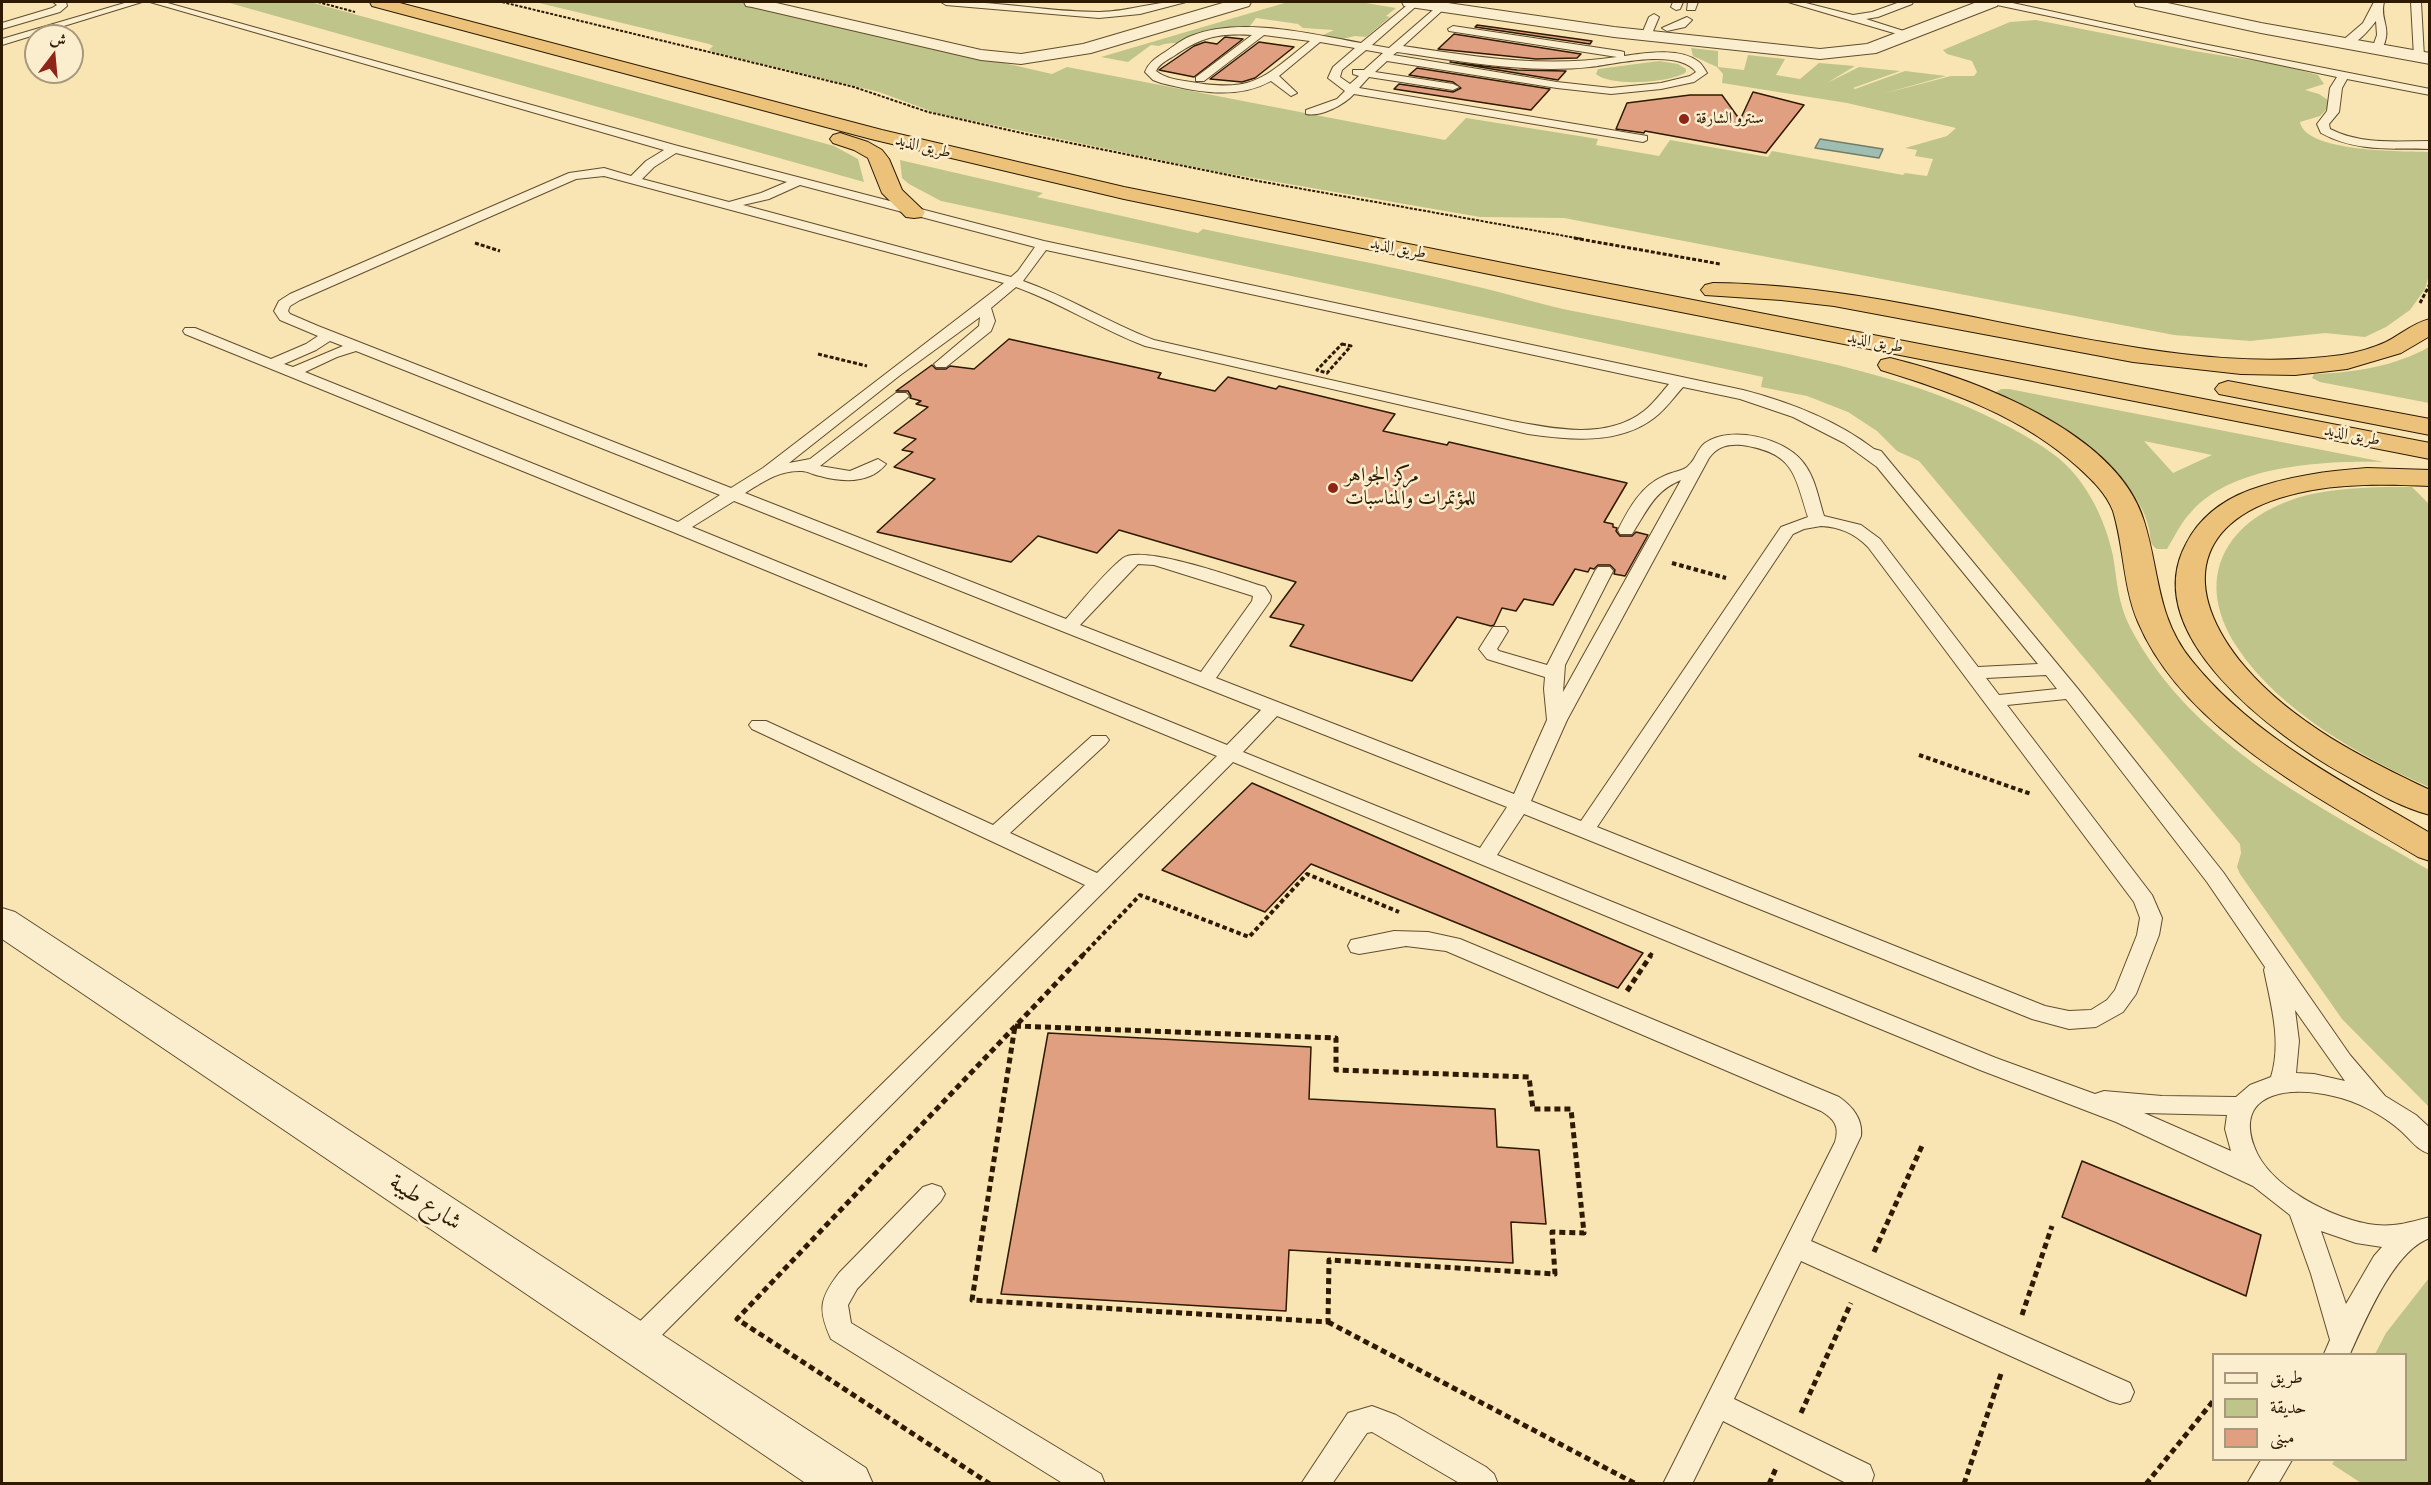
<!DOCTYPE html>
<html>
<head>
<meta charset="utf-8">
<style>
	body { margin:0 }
	#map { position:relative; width:2431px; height:1485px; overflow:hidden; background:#f9e5b3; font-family:"Gentium Book Plus",Amiri,serif }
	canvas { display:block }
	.frame { position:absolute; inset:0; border:3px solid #2d1a00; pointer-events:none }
	.legend { position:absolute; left:2212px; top:1353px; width:195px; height:108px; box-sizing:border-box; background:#fbeece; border:2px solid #a9997c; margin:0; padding:8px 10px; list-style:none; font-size:18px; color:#2d1a00 }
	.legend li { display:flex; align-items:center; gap:12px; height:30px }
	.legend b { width:30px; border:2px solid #a9997c }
	.north { position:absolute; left:24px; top:24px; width:60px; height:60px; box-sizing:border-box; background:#fbeece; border:2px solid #a9997c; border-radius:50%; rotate:16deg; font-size:16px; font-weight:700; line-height:24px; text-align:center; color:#2d1a00 }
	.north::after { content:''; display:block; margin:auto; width:21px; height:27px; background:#8f2418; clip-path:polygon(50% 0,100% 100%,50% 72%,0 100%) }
</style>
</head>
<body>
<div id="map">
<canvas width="2431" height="1485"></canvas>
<div class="frame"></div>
<ul class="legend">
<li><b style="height:8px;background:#fbeece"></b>طريق</li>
<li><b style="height:16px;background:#bfc48b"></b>حديقة</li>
<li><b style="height:16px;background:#e19f81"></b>مبنى</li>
</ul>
<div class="north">ش</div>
</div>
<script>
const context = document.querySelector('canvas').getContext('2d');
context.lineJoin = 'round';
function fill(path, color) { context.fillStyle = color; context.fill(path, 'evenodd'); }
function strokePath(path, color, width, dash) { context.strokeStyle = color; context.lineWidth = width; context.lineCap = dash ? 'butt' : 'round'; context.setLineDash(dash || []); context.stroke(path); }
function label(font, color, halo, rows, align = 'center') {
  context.font = font + ' "Gentium Book Plus",Amiri,serif'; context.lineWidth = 5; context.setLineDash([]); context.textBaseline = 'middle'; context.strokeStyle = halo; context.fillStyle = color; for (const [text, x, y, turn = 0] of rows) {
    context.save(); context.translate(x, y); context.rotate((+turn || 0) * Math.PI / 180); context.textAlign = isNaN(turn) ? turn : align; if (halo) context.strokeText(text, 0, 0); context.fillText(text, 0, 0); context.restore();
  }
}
fill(new Path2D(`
	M226,2H310L834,146L858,159L864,182Z
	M535,2H739L1052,74L1067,67L1445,140L1466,118L1598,139L1596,145L1659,156L1670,140L1768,157L1772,151L1903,175L1905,173L1927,176L1933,159L1915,156L1917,150L1905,148L1947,136L1956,128L1847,103L1722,83L1723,74L1717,67L1693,56L1691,48L1718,51V67L1744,70L1748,55L1785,59L1776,75L1800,79L1819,63L1855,66L1827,83L1859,67L1900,71L1853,88L1855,89L1905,71L1946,76L1882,94L1951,76H1974L1977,72L1972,61L1947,54L1943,50L2010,22L2036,20L2194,51L2281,65L2318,75L2324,84L2305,90L2319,94L2328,100V108L2320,116L2300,122C2306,153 2404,151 2429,152V275L2425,289L2410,310L2386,327L2365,337L2325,333L2250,341L2174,335L1564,218L1480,217L1213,171L936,113L879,92L713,52L709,50L713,46L709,44Z
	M1288,2H1360L1396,8L1386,16L1390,17L1366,37L1355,36L1342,39L1323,37L1321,36L1334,30L1303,28L1298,24L1256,18L1250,26C1225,25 1207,35 1183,42C1175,44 1167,42 1159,46L1151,45L1128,62L1101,57Z
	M1659,61L1678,64L1686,69V72C1671,83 1610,87 1596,74L1598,69Z
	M900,160L1043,193L1037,197L1198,233L1203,229C1292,248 1382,264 1470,285C1502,292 1532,302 1563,309C1628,322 1694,335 1759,348C1847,366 1932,385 2011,428C2031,439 2056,453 2071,470C2092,493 2107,526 2113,556C2117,580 2118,604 2130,627C2192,746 2320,806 2429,870V1107L2342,1019L2240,874L2237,867L2241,853L2240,844L1919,461L1897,451L1877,431L1848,412L1807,396L1761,387L1763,377L941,201L909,184L902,178Z
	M2429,347V403L2320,382L2312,378L2314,374C2353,373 2396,366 2429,347Z
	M2001,389H2009L2384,462C2325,461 2235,464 2192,511C2181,522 2175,536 2167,549H2157C2149,545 2151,537 2149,529C2145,511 2135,495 2123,480C2092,440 2044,416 1999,395L1996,392ZM2144,441L2212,455L2173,473Z
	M2412,487L2429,504V787C2362,758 2278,710 2237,647C2188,572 2233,512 2312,494C2345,487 2379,487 2412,487Z
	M2429,1278V1483H2361L2332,1464L2335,1460H2406V1354H2375L2386,1333Z`), '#bfc48b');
const water = new Path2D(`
	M1820,139L1883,149L1879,158L1815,148Z`);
fill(water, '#9ebeb2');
strokePath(water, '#717c6b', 1.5);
const building = new Path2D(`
	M1477,25L1592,41L1590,44L1475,27Z
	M1454,34L1581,54L1577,58L1536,59L1438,49Z
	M1225,37L1243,39L1194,77L1159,70L1194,46L1205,42L1217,44Z
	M1259,42L1294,47L1255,78L1242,82L1210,79Z
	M1450,62L1517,70L1566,71L1558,80Z
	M1417,68L1550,89L1531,110L1394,89L1399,84L1453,92L1461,88L1453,82L1409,75Z
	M1753,92L1804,105L1766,153L1645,131L1644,133L1616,129L1627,103L1690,95H1722L1740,120Z
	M1009,339L1161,373L1158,378L1215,391L1228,377L1276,389L1279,386L1395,414L1383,431L1447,445L1449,442L1627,483L1604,522L1613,524V527L1617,528L1616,531L1620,536H1632L1636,532L1648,535L1625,576L1614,574L1615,570L1610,565H1598L1594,569L1590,568L1588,572L1575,569L1553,605L1524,599L1516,611L1502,608L1494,625L1491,626L1457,617L1412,681L1290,646L1304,625L1270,617L1296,582L1119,530L1097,553L1038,536L1011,562L877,532L935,479L894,467L913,452L902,450L916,439L894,433L928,407L916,404L921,401L910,398L911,396L908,391H896L932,365L936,369H946L950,366L974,369Z
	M1252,783L1643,953L1618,988L1311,864L1265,912L1162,870Z
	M1048,1033L1311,1047L1309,1099L1495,1109L1497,1147L1539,1150L1546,1224L1511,1222L1513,1263L1289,1250L1286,1311L1001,1294Z
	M2082,1161L2261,1235L2246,1296L2062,1217Z`);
fill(building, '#e19f81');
strokePath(building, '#2d1a00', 1.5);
const lane = new Path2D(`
	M53,2H66L67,6L60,12L2,29V23L52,8L57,5Z
	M128,2H142L2,45V39Z
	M150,2H164L678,146L1044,241L1743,390C1789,402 1836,420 1874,449L1881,451L2078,689L2223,872L2350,1055L2385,1096L2416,1115L2430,1128V1154C2417,1150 2411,1140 2401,1131C2383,1115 2357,1101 2333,1096C2294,1086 2234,1090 2254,1146C2268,1187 2336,1221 2376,1225C2394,1227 2412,1222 2430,1217V1238C2394,1250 2365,1321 2350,1354H2324L2330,1340L2311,1274L2290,1215L2253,1186L2116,1122L1980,1070L1233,762L646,1351L636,1355L626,1351L622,1343L626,1335L1085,885L752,729L749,725L752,721H766L993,825L1092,736H1106L1109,740L1106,744L1010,833L1097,873L1217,756L673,532L185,334L183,331L185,328H195L271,359L306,344L318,336L280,320L274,311L279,301L290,294L569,173L604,168L631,176L646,161L664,150ZM676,153L787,182L761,193L729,202L642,179L654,167ZM604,176L1004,283L763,468L731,488L318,326L290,314L288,311L290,306L300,300L576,179ZM800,185L1035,247L1018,271L1011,277L743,205L769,199ZM1046,250L1669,384C1661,393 1654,403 1644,411C1607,440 1554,429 1512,421L1154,340C1109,323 1069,297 1023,281ZM1016,287C1061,303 1100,329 1145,346L1528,434C1569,440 1619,445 1654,418C1666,409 1674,397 1683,387L1740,399L1793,417L1844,443L1877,467L2038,664L1978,667L1880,539L1861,525L1824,516C1818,497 1815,476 1802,461C1783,438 1731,425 1705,443C1697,449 1696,459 1689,465C1685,471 1671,472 1664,476C1641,486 1629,508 1618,530L1620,534H1632C1647,511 1654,491 1681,480L1563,692L1565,665L1613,571L1610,567H1598L1595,571L1547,665L1499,651L1497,649L1508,631L1505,627H1493L1479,649L1487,659L1545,677L1544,689L1547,720L1514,794L1216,678L1270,601L1271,596L1265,587C1239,579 1143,544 1123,558C1106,571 1081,602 1066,619L745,493C763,482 779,470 802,471C807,471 814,475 820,476C842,482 870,484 886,464L878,459L850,471L820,466L906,399L909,396L906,393H896L810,459L789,463L899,376L980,317L979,326L934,364L936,367H946L991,331L995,321L991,308ZM330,341L343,346L293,367L284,364L316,350ZM356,351L720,495L678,522L305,372L337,357ZM1742,445C1794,453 1794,473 1808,517L1781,527L1581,821L1531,801L1567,720L1709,458C1718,446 1728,444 1742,445ZM734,501L1261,710L1227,745L692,527ZM1821,526C1840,527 1854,533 1868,547L2134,902L2140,918L2137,935L2115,990L2107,1000L2091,1010L2069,1011L2045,1006L1597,827L1793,534L1804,529ZM1138,564L1154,565L1253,596L1252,601L1201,672L1080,625ZM2046,675L2057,689L1999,695L1986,678ZM2066,699L2207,882L2265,967L2264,970C2271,1005 2282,1042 2271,1077L2250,1085L2236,1097L2162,1096L2104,1091L2095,1094L1996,1058L1497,855L1524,814L2032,1019L2069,1029L2096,1027L2123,1012L2136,994L2159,935L2162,918L2152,895L2007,705ZM1277,716L1507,807L1480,848L1243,752ZM2295,1010L2345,1081L2314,1074L2296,1073L2299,1041ZM2144,1113L2227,1115L2225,1129L2231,1151ZM2321,1231L2356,1243L2382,1247L2374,1256L2346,1304Z
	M941,2C993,0 1046,12 1099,12C1128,12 1158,0 1186,2L1140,14L1099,18L946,5Z
	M1411,2H1421L1372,45L1389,48L1440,4L1444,5V9L1403,46C1478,57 1541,68 1617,57L1449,31L1448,29L1453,26L1620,51L1624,52V56C1645,53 1680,47 1699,62C1702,64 1705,70 1707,73L1694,82L1661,89L1611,94L1557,88L1387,61L1375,72L1453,84L1459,87L1453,90L1369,77L1359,88L1647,136V140L1643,142L1354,94C1344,105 1321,117 1306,114V110L1337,99L1345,91L1328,78L1333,67L1355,48L1320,42L1279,76L1297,93L1291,96L1271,81C1237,100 1197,92 1161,83L1153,80L1145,72C1149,61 1158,57 1168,50C1175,45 1183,39 1191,36C1239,16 1312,34 1361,43ZM1252,35L1196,77V81H1204L1264,35L1310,41C1263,78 1254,93 1191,82C1179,80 1166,79 1156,71C1159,64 1167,60 1174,56C1201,37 1219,33 1252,35ZM1366,50L1383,53L1364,70H1353V74L1359,76L1350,84L1340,77L1342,70ZM1397,52C1461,61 1525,74 1590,67C1616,64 1678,48 1696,72L1690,76L1661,83L1611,88L1557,82L1393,55Z
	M1673,2H1683L1680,9L1676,10L1671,7Z
	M1688,2H1698L1695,10H1687Z
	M1788,2H1802L1853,15L1872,12L1900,2H1913L1912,4L1878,17L1866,19L1913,34L1904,36Z
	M1992,2H2008L2193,42L2430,89V95L2347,79L2342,88L2339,112L2329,124L2330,129C2361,145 2396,141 2430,141V149C2392,148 2355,152 2321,133L2317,124L2327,111L2330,88L2337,77L1997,5Z
	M2374,2H2384C2379,21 2394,28 2381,51L2377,52L2372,49L2377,35L2376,21C2368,31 2356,47 2342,45V41L2363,23Z
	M2411,2H2421L2424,57L2419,60L2414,57Z
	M1654,14L1659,17L1651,36L1642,38L1641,36L1649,17Z
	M1687,17L1692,20L1685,27L1667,31L1662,28Z
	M1394,931L1428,932L1460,939L1839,1097C1852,1106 1863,1119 1861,1136L1811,1241L2130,1383L2134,1392L2130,1401L2120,1404L2110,1401L1801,1261L1734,1399L1870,1465L1874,1475L1871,1484H1848L1723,1421L1692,1484H1663L1835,1142C1840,1126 1834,1119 1821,1111L1446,951L1406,946L1359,954L1351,952L1348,946L1351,940Z
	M932,1184L941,1187L945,1194L941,1201L857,1289L848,1305L851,1323L1101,1474L1105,1484H1064L831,1339C818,1310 819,1299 839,1273L923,1187Z
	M1372,1406L1396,1415L1486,1467L1494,1474L1498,1484H1461L1372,1432L1367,1433L1332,1484H1301L1348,1413Z
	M2261,1460H2292L2278,1484H2247Z`);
const street = new Path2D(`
	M744,2H772L981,50L1021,54L1083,44L1226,2H1251L1249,6L1091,53L1021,64L981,60L752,7L746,6Z
	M1402,2H1441L1614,27L1820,49L1867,44L1977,2H1999L1997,6L1876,53L1820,59L1614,37L1410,7L1404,6Z
	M2134,2H2163L2261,23L2430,53V64L2261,33L2142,7L2136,6Z
	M2,908L15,912L866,1468L873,1484H807L2,939Z`);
const highway = new Path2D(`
	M370,2H396L882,130L1124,187L1528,268L2430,443V459L1528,282L1124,199L871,139L372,6Z
	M840,133L868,142L882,150L889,159L902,190L925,212L922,217L914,218L906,217L882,193L868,158L854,150L833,143L830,139L833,135Z
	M1713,283C1845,284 1974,320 2103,342C2182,356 2262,366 2342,355C2355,353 2373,348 2386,342C2400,335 2413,323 2430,319V336L2401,353L2347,369L2295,375L2241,374L2133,362L1834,306L1781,300L1705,295L1701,290L1705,285Z
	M1890,358C1972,378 2117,431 2144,521C2160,572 2156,617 2192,661C2254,738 2346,783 2430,833V861L2418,857C2322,799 2184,731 2138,622C2123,587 2124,547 2113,511C2106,493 2093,481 2079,468C2023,417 1953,392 1881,370L1878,365L1881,360Z
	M2228,381L2430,419V435L2219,394L2215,389L2219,384Z
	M2367,468L2430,470V486C2386,484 2341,483 2298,493C2193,517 2179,589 2245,667C2293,723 2364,759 2430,790V815C2399,807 2370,789 2343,774C2276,736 2137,635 2186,544C2199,518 2223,500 2250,490C2288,476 2327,471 2367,468Z`);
strokePath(lane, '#604d2d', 2);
strokePath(street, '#604d2d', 2);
strokePath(highway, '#2d1a00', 2);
strokePath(new Path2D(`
	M318,2L355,12
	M502,2L854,87L928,112L1026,134L1258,181L1582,239`), '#2d1a00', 2, [3, 1.5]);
strokePath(new Path2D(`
	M1574,238L1720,264
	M475,243L500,251
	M2420,303L2430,284
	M1342,344L1351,346L1327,373L1317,370Z
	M818,354L867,366`), '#2d1a00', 3, [4, 2]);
strokePath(new Path2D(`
	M1672,563L1726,578
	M1919,755L2031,794
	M1082,956L1140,895L1249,937L1307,874L1399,912
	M1650,956L1652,953`), '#2d1a00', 4, [4.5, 3]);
strokePath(new Path2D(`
	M1627,991L1651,955
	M1015,1026L1336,1038V1070L1529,1077L1533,1109H1571L1584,1233L1552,1232L1555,1274L1329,1260L1328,1322L972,1300Z
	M1874,1252L1922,1146
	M2022,1315L2052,1226
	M1328,1322L1636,1484
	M1801,1413L1851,1303
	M990,1484L737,1319L1083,955
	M1769,1484L1777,1466
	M1964,1484L2002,1371
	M2146,1484L2214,1400`), '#2d1a00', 5, [6, 4]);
fill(lane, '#fbeece');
fill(street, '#fbeece');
fill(highway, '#ecc27a');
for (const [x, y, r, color] of [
	[1684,119,6,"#8f2418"],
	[1333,488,6,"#8f2418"]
]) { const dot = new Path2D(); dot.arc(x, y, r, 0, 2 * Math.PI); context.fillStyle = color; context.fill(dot); strokePath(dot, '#fbeece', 2); }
label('16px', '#2d1a00', '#fbeece', [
	["سنترو الشارقة",1696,119]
], 'left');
label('16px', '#2d1a00', '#fbeece', [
	["طريق الذيد",923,147,14],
	["طريق الذيد",1398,249,11],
	["طريق الذيد",1875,343,11],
	["طريق الذيد",2352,436,11]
]);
label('20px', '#2d1a00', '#fbeece', [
	["مركز الجواهر",1345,476],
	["للمؤتمرات والمناسبات",1345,499]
], 'left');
label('24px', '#2d1a00', '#fbeece', [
	["شارع طيبة",425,1203,34]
]);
</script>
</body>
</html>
